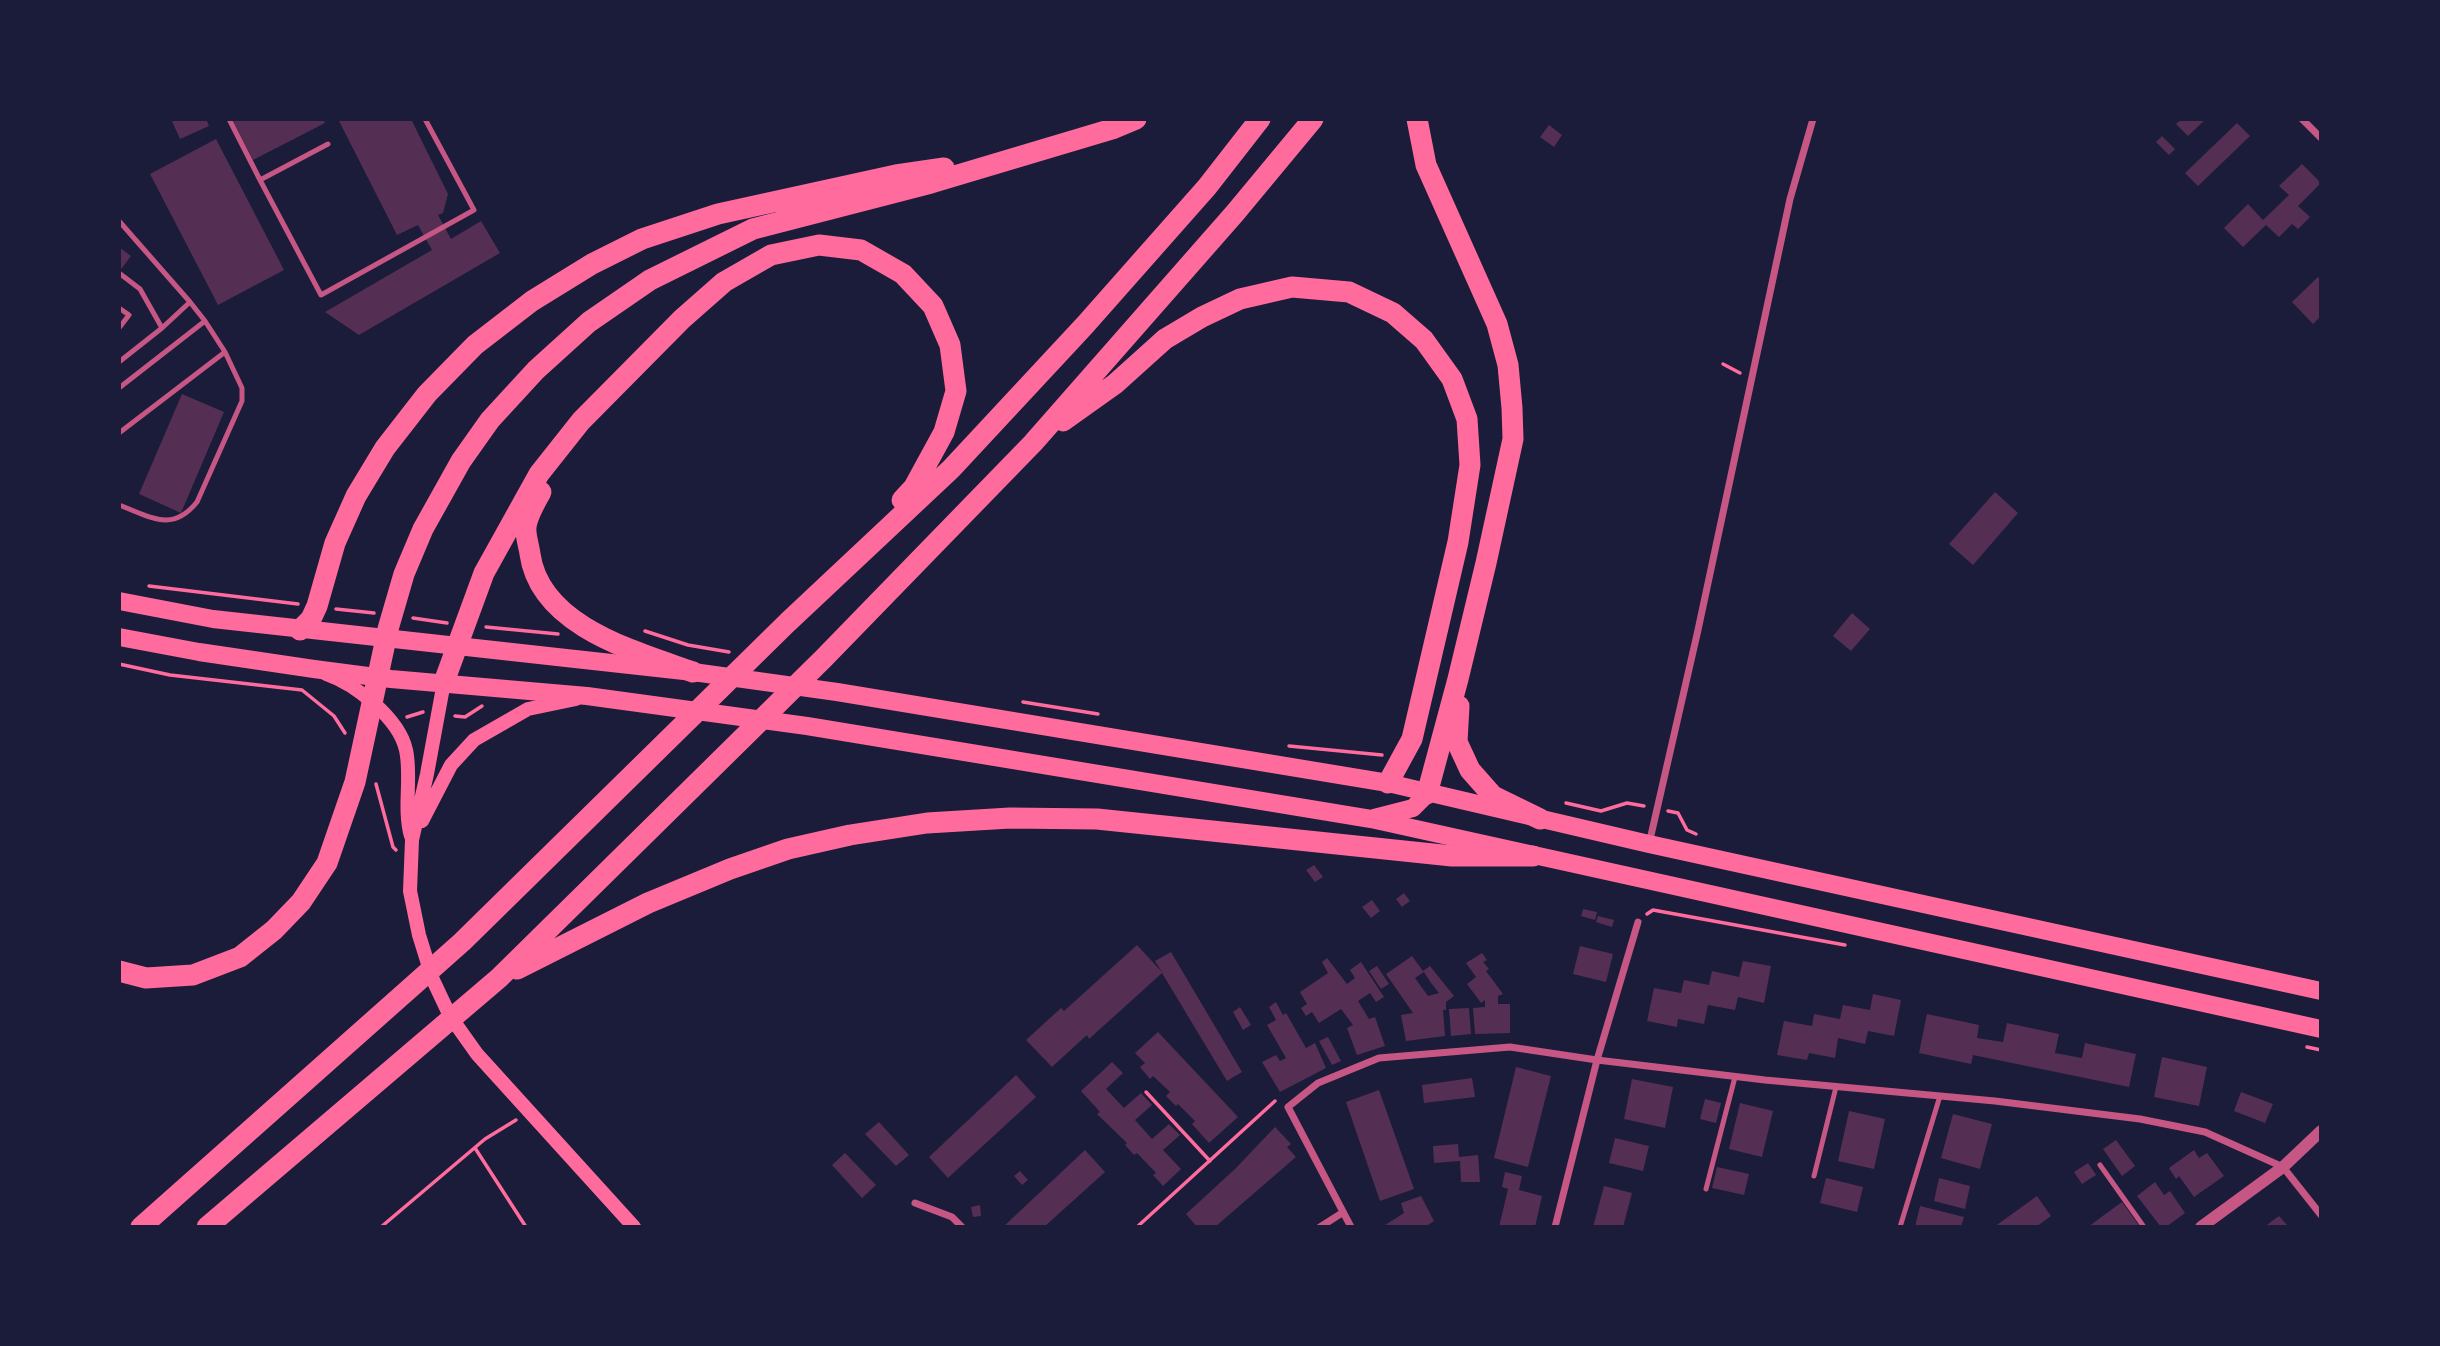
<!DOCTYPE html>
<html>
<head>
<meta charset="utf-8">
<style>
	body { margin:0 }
	#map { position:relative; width:2440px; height:1346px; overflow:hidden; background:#1b1b3a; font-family:"PT Sans Narrow",sans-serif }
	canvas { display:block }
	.frame { position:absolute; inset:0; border:121px solid #1b1b3a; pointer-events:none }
</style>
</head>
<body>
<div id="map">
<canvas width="2440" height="1346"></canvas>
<div class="frame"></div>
</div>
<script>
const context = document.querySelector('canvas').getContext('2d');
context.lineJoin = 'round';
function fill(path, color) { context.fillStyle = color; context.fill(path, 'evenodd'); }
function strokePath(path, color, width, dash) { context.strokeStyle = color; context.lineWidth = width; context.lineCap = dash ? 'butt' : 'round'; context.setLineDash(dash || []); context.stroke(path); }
fill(new Path2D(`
	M171,119H206L209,126L180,139Z
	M232,119H323L325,123L253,160Z
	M338,119H411L448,194L443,213L438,215L451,239L481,221L500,253L359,335L325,312L432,250L418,225L397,235Z
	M2182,119H2206L2188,136L2176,124Z
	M2237,123L2250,136L2198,186L2185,173Z
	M1549,125L1562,135L1554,147L1540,137Z
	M2162,136L2175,149L2169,155L2156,142Z
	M216,139L284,270L218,305L150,174Z
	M2302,164L2321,183L2298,206L2310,217L2298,229L2292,224L2279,237L2266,225L2243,247L2224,228L2248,204L2263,220L2289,195L2279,186Z
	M119,247L131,256L119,272Z
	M2318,277L2321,281V316L2313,324L2292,302Z
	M182,394L224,412L181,513L139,494Z
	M1995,492L2018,513L1973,565L1949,544Z
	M1852,613L1870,629L1851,651L1833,636Z
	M1314,865L1323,877L1315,882L1306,870Z
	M1404,893L1410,901L1402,907L1396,899Z
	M1372,900L1380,911L1371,918L1362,907Z
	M1583,909L1597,912L1595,920L1581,916Z
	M1598,916L1614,920L1612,927L1596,922Z
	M1137,945L1162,972L1155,961L1171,952L1242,1072L1227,1081L1162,973L1089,1039L1087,1035L1052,1067L1026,1040L1061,1008L1064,1011Z
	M1580,946L1613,954L1606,982L1573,974Z
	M1482,953L1487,960L1483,962L1489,969L1486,971L1503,994L1498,996V1004H1510V1033L1475,1034L1473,1008L1485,1007V1000L1481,1003L1467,984L1476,977L1466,963Z
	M1412,956L1423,971L1430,966L1454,996L1446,1002V1010H1443L1445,1036L1406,1041L1401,1015L1413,1013L1386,974ZM1424,972L1431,983L1439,993L1428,996L1415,978Z
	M1327,958L1347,984L1355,978L1350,970L1361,962L1378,988L1384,997L1376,1002L1370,993L1358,1001L1369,1019L1375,1017L1385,1046L1357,1055L1347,1028L1353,1025L1341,1009L1319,1023L1312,1012L1306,1016L1301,1008L1307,1004L1300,992L1328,973L1322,962Z
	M1743,961L1771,966L1764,1003L1738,997L1735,1010L1708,1005L1704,1024L1678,1019L1677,1027L1647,1021L1654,988L1681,993L1684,980L1709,985L1712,971L1739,977Z
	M1377,966L1389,984L1381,989L1369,971Z
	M1873,994L1901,1000L1894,1036L1868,1031L1865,1044L1838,1038L1835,1058L1809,1053L1807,1060L1777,1055L1784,1021L1812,1026L1814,1014L1840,1019L1843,1005L1870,1010Z
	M1276,1002L1283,1015L1286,1013L1306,1048L1315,1043L1326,1068L1280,1092L1262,1062L1276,1055L1280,1061L1286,1058L1267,1025L1276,1020L1269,1007Z
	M1240,1007L1251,1025L1243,1030L1233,1012Z
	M1469,1008L1471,1034L1451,1036L1449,1009Z
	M1927,1014L1979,1025L1977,1038L2003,1042L2007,1023L2059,1034L2055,1053L2082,1058L2085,1043L2136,1054L2129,1087L1973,1055L1971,1064L1919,1053Z
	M1158,1032L1238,1117L1209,1143L1192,1124L1195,1121L1178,1104L1176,1106L1166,1096L1170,1092L1153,1076L1150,1079L1140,1067L1145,1063L1135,1053Z
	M1328,1037L1341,1061L1332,1065L1319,1041Z
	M2162,1057L2207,1067L2199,1106L2154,1097Z
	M1112,1062L1123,1073L1106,1089L1124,1108L1141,1093L1152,1105L1135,1120L1152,1139L1169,1124L1180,1135L1163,1150L1181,1169L1163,1186L1153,1175L1156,1173L1137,1153L1134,1155L1125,1145L1127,1143L1097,1114L1100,1112L1081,1091Z
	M1516,1067L1551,1076L1528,1167L1494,1158Z
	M1016,1075L1036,1097L948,1178L929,1157Z
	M1472,1078L1475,1097L1424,1103L1422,1085Z
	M1632,1079L1673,1087L1665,1128L1624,1119Z
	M1379,1090L1414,1189L1380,1201L1346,1102Z
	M2241,1092L2273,1104L2265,1123L2234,1111Z
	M1705,1099L1721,1103L1716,1123L1700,1119Z
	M1740,1103L1773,1111L1762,1157L1729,1149Z
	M1849,1111L1885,1119L1874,1169L1838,1161Z
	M1953,1114L1992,1124L1980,1169L1941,1158Z
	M879,1122L909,1155L896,1166L865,1134Z
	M1275,1127L1291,1144L1287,1147L1296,1157L1215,1227H1197L1186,1214L1236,1168Z
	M1615,1138L1649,1146L1643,1171L1609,1163Z
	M2116,1140L2135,1166L2122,1176L2103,1149Z
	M1458,1144L1459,1157L1478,1155L1480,1182H1461L1460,1161L1434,1163L1433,1146Z
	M1085,1150L1105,1172L1044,1227H1003Z
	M2194,1150L2199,1158L2207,1153L2224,1176L2194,1197L2179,1176L2176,1179L2169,1168Z
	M845,1153L876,1185L862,1198L832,1165Z
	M2088,1163L2096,1175L2082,1184L2074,1172Z
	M1717,1167L1749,1174L1744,1195L1712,1188Z
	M1020,1171L1028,1180L1022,1185L1014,1176Z
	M1505,1172L1522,1176L1519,1190L1542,1196L1535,1227H1499L1508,1189L1502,1187Z
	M1826,1178L1863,1187L1857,1212L1820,1203Z
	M1939,1178L1970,1186L1965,1209L1934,1201Z
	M2155,1182L2164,1195L2170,1191L2185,1213L2166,1227H2161L2137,1196Z
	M1604,1186L1632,1193L1623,1227H1593Z
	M1421,1196L1434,1221L1425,1227H1382L1404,1213L1401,1203Z
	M2037,1196L2051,1216L2036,1227H1994Z
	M2122,1202L2140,1227H2088L2100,1218Z
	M980,1205L981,1216L973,1217L971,1207Z
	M1920,1206L1964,1217L1961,1227H1915Z
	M2279,1216L2289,1227H2264Z`), '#542f53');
strokePath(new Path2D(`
	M1723,364L1740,373
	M149,586L298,604
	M336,609L374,613
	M413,618L447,623
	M486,627L558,634
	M645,631L688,645L729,652
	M119,664L170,675L302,690L334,716L345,733
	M1023,702L1098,714
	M455,716L465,717L482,706
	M407,717L423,712
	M1289,746L1382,755
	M376,784L393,847L396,850
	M1566,803L1601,811L1627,803L1644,806
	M1668,811L1678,813L1687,830L1696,834
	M1647,914L1653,910L1845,945
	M2307,1047L2321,1050
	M1146,1092L1210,1161
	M475,1148L526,1227
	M381,1227L485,1139L516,1120
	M1137,1227L1275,1101`), '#ff6b9d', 3.5);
strokePath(new Path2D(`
	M229,119L260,180L328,144
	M260,180L321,295L474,210L425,119
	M119,221L190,302L162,328
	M119,273L140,289L162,328L119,362
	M190,302L205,321
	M119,308L129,315L119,328
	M119,388L205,321L225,352L119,433
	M119,505C151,517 172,533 197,502L242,401V388L225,352
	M2100,1165L2144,1227
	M1814,1176L1836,1087
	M1706,1189L1735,1077
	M1900,1227L1940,1096`), '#c65784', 5);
strokePath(new Path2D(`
	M2302,119L2321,138
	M1649,844L1698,630L1790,199L1813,119
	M915,1203L952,1217L962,1227
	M1320,1227L1342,1213
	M1351,1227L1288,1107L1318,1083L1379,1058L1510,1047L1597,1060L1765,1080L1995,1101L2140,1119L2205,1132L2283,1167L2321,1215
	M1555,1227L1597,1060L1638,922`), '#c65784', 7);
strokePath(new Path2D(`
	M2201,1227L2283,1167L2321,1131`), '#c65784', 12);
strokePath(new Path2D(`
	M326,674C355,684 399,718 406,750C412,778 403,808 411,836
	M444,682L427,774L412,840L410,891L419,935L433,980L450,1016L477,1054L634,1227
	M422,821L451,765L474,740L528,709L576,699`), '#ff6b9d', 14);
strokePath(new Path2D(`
	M119,601L213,619L693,672L837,692L1388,783L1649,844L2321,991
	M119,637L199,652L314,669L391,679L587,696L807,726L1371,819L2321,1029
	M1374,818L1413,808L1427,794`), '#ff6b9d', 18);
strokePath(new Path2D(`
	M1417,119L1426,165L1497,324L1508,365L1512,408L1513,439L1486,563L1458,679L1427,794
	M1063,421L1115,384L1165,339L1202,317L1240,299L1292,287L1349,292L1393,313L1424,340L1452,379L1467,419L1470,465L1458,542L1412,739L1388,783
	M541,492C536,501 527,516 526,527C525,535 529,546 530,554C540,626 634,651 693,672
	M300,630L311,619L317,606L335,543L356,496L385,448L427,394L475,345L532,301L592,264L642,239L718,214L896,175L944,168
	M444,682L484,573L539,474L581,421L682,319L724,282L771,255L819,245L861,250L903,274L933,306L950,345L956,391L944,432L914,487L902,500
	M1459,706L1457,742L1470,770L1493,796L1540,819
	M517,969L648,903L730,869L788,849L850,835L927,823L1010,818L1097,819L1452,856H1533
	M119,971L146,978L193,975L240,957L274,930L301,902L327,863L355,782L388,629L404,574L423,529L461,461L490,420L536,370L589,322L650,280L753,229L931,183L1112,129L1136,119
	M141,1227L462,942L788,622L951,469L1085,325L1207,187L1260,119
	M207,1227L499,978L823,659L1033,443L1235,213L1313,119`), '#ff6b9d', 21);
</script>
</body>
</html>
